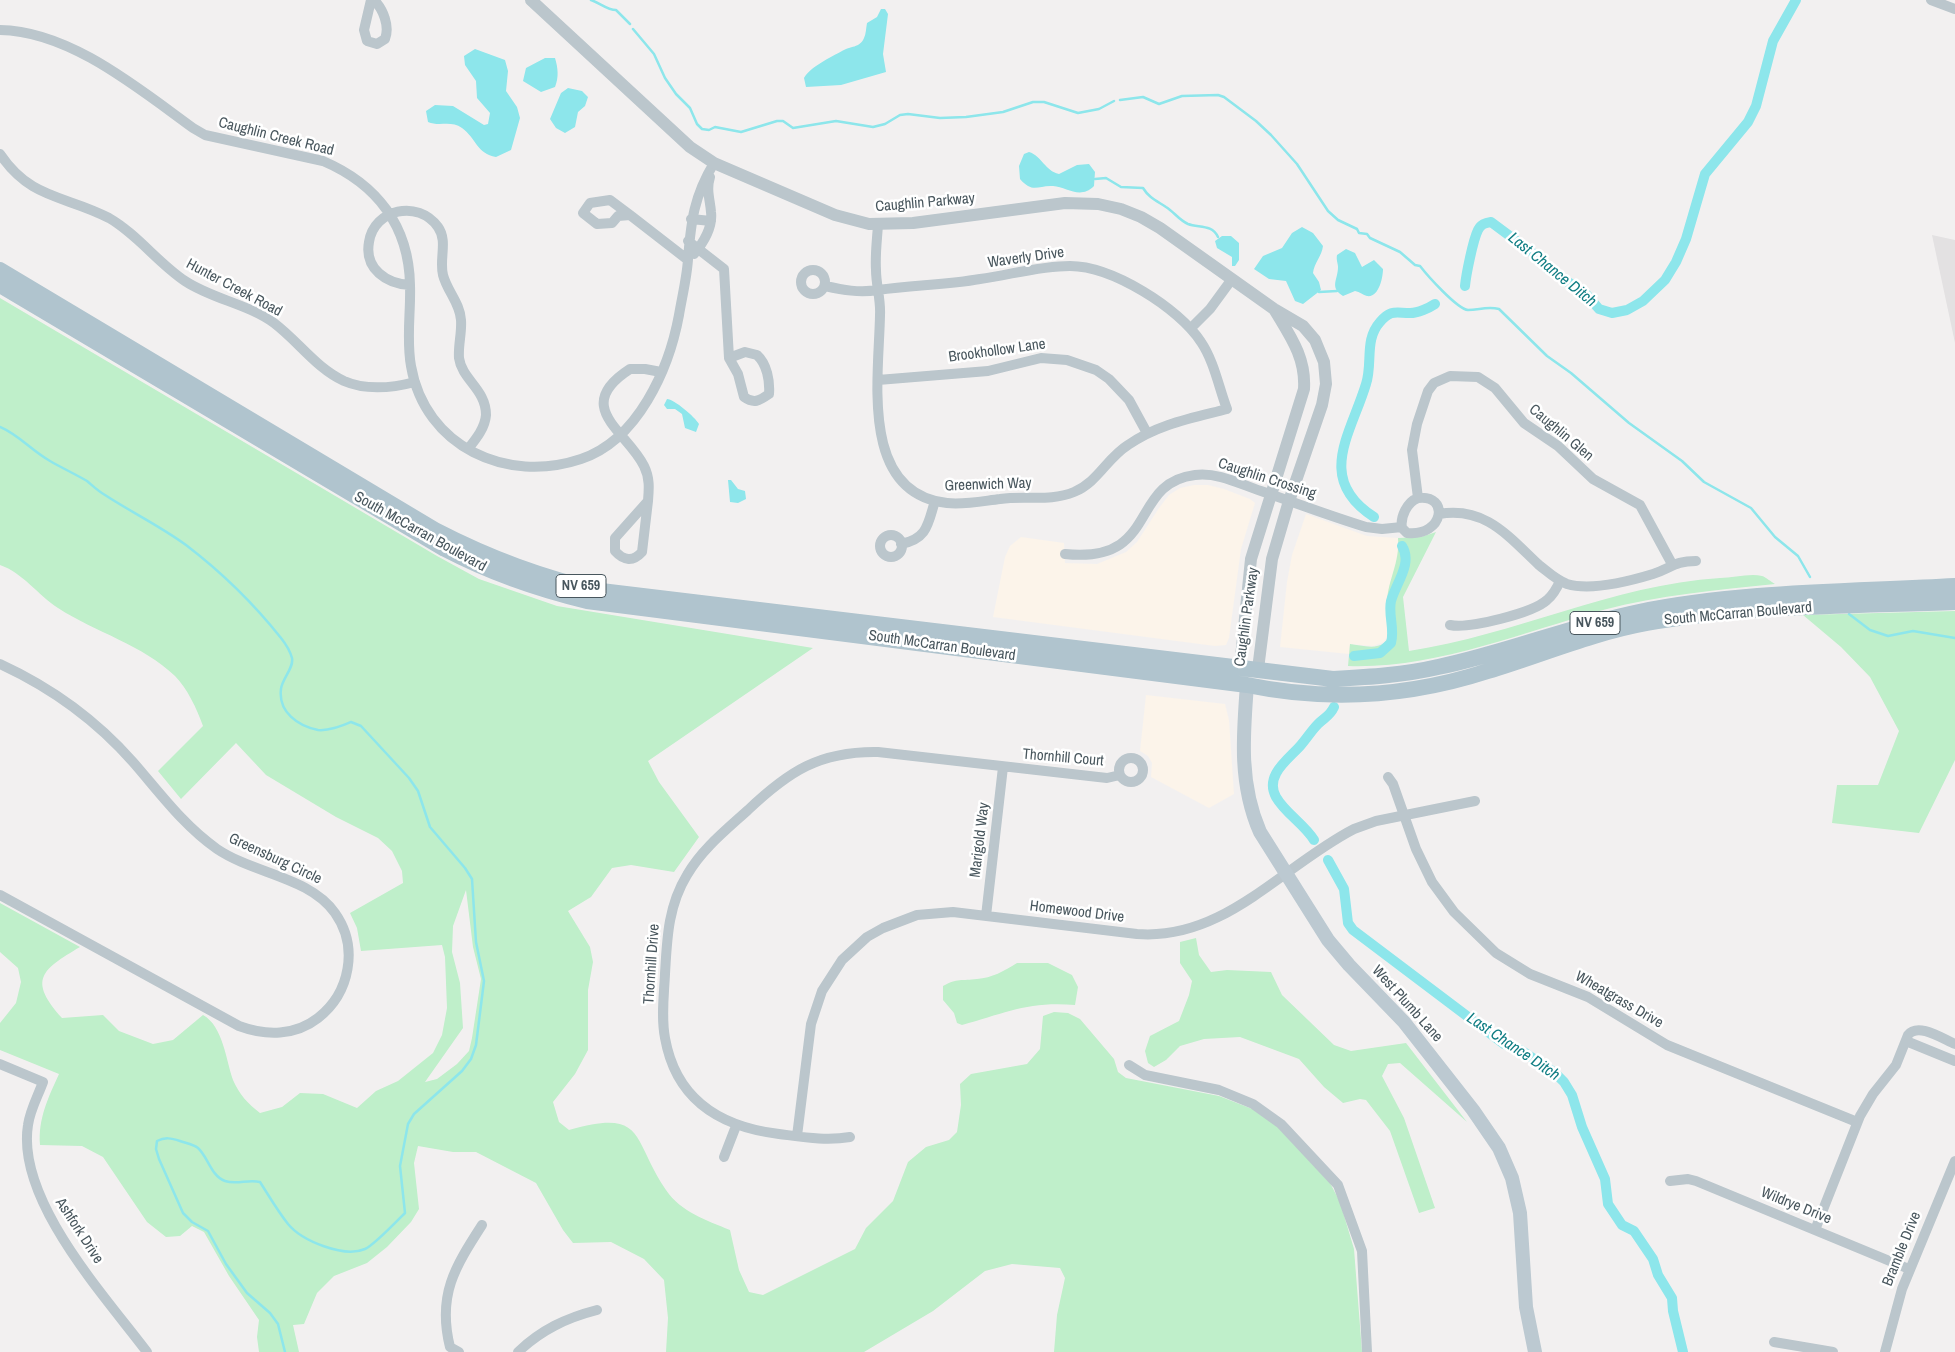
<!DOCTYPE html>
<html>
<head>
<meta charset="utf-8">
<style>
	body { margin:0 }
	canvas { display:block; background:#f2f0f0 }
</style>
</head>
<body>
<canvas width="1955" height="1352"></canvas>
<script>
const context = document.querySelector('canvas').getContext('2d');
context.lineJoin = 'round';
function fill(path, color) { context.fillStyle = color; context.fill(path, 'evenodd'); }
function strokePath(path, color, width, dash) { context.strokeStyle = color; context.lineWidth = width; context.lineCap = dash ? 'butt' : 'round'; context.setLineDash(dash || []); context.stroke(path); }
function label(font, color, halo, rows, align = 'center') {
  context.font = font + ' "Archivo Narrow",sans-serif'; context.lineWidth = 5; context.setLineDash([]); context.textBaseline = 'middle'; context.strokeStyle = halo; context.fillStyle = color; for (const [text, x, y, turn = 0] of rows) {
    context.save(); context.translate(x, y); context.rotate((+turn || 0) * Math.PI / 180); context.textAlign = isNaN(turn) ? turn : align; if (halo) context.strokeText(text, 0, 0); context.fillText(text, 0, 0); context.restore();
  }
}
fill(new Path2D(`
	M1194,485H1208L1224,489L1250,499L1255,503L1241,549L1229,638L1226,645L1215,646L993,617L1005,557L1010,546L1021,537L1064,543L1065,563L1097,564L1126,552L1137,542L1159,508L1169,495L1180,488Z
	M1306,514L1367,536L1398,538L1399,553L1387,596L1390,631L1384,642L1373,646L1350,644L1349,654L1280,647L1287,582L1292,555Z
	M1146,695L1225,704L1229,720L1234,794L1209,808L1151,777L1152,763L1148,756L1140,751Z`), '#fcf4ea');
fill(new Path2D(`
	M1932,235L1955,240V343Z`), '#e3e1e2');
fill(new Path2D(`
	M0,298L437,556L479,579L557,606L813,648L648,761L659,782L699,837L674,872L631,865L612,868L591,897L568,911L590,947L593,962L588,990V1050L575,1074L553,1102L559,1122L569,1130C647,1108 631,1139 666,1190C681,1212 706,1220 730,1230L739,1270L749,1292L763,1295L855,1249L866,1228L893,1201L908,1162L926,1147L949,1140L957,1132L961,1105L960,1084L971,1074L1027,1064L1040,1049L1043,1016L1054,1012L1068,1013L1080,1019L1114,1059L1118,1072L1126,1078L1219,1096L1255,1110L1274,1123L1330,1183L1340,1202L1354,1249L1362,1352H1054L1057,1315L1065,1278L1060,1268L1012,1264L985,1271L933,1311L864,1352H666L668,1318L664,1280L644,1259L611,1242L573,1243L563,1230L536,1183L476,1152H453L418,1146L414,1163L419,1209L411,1222L387,1247L367,1263L334,1276L317,1293L304,1324L293,1325L299,1352H259L257,1337L259,1320L229,1276L204,1232L192,1226L180,1236L166,1237L147,1222L103,1157L82,1146L40,1145C38,1119 48,1098 59,1074L0,1050V1023L16,1003L21,982L18,968L0,952V903L80,947C41,970 28,980 62,1018L103,1015L119,1031L153,1044L173,1040L203,1015C223,1026 226,1060 233,1080C239,1094 248,1104 260,1113L282,1107L300,1093L323,1094L357,1108L376,1091L398,1081L433,1053L442,1035L447,1008L445,957L442,945L361,951L357,928L350,913L403,883L402,871L392,851L378,838L336,817L266,775L236,743L181,799L158,771L203,726C197,709 187,688 175,676C143,645 95,632 58,608C38,595 23,573 0,565ZM466,890L473,947L481,979L472,1038L469,1051L457,1064L437,1079L425,1082L463,1028L460,983L452,952L453,926Z
	M1436,532L1403,597L1409,651C1515,635 1612,585 1720,578C1733,578 1750,573 1762,576C1766,577 1771,582 1775,584C1716,590 1660,595 1603,610C1520,633 1435,669 1348,666L1350,644C1360,645 1375,650 1384,643C1395,633 1386,614 1387,602C1388,579 1400,563 1398,538L1421,537Z
	M1955,611V760L1919,833L1832,823L1837,785H1878L1899,731L1870,677L1841,647L1803,615Z
	M1196,938L1199,955L1211,972L1227,970L1271,972L1282,995L1334,1045L1351,1051L1406,1043L1467,1122L1400,1063L1388,1064L1382,1076L1404,1118L1435,1208L1419,1213L1390,1131L1366,1100L1360,1099L1343,1103L1324,1087L1299,1059L1240,1037L1204,1039L1180,1046L1166,1060L1154,1067L1148,1063L1145,1051L1150,1036L1179,1021L1189,995L1192,981L1180,963V942Z
	M1017,963H1048L1072,975L1078,987L1075,1005C1029,1001 1005,1013 962,1025L957,1023L954,1013L943,1000V986C957,978 962,981 977,979C992,978 1004,971 1017,963Z`), '#bfefca');
fill(new Path2D(`
	M881,9H885L888,14L883,54L886,72L841,85L806,87L804,78C810,67 831,57 842,51C850,46 860,48 864,38C866,34 866,28 867,23L877,17Z
	M475,49L505,60L508,71L506,91L517,107L520,118L511,150L496,157C477,154 476,138 462,128C451,120 439,127 428,122L426,111L435,105L453,106L484,125L488,124L490,113L477,98L476,81L465,65L464,56Z
	M545,58H555C558,68 559,77 555,87L541,92L523,81L526,68Z
	M568,88L582,91L588,97L585,106L578,112L575,127L565,133L556,128L550,119L561,93Z
	M1029,152C1042,156 1045,171 1059,174L1077,165L1089,164L1095,172L1094,186C1080,200 1067,187 1053,186C1038,185 1033,194 1020,179L1019,166L1024,154Z
	M1302,227L1313,233L1323,246C1322,256 1314,263 1313,273L1319,282L1321,290L1303,304L1295,301L1286,281L1269,279L1254,269L1263,256L1282,248L1292,233Z
	M1222,236H1231L1239,243V260L1235,266H1232V257L1217,248L1215,241Z
	M1346,249L1355,253L1362,267L1374,260L1383,269C1383,277 1379,298 1367,296C1363,295 1360,292 1355,291L1343,296C1329,287 1338,280 1338,267C1338,263 1336,260 1337,255Z
	M667,399C674,399 695,417 699,424L696,432L685,428L682,414L675,409H667L664,405Z
	M728,480H731L738,489L745,491L746,499L738,503L730,502Z`), '#8de6eb');
strokePath(new Path2D(`
	M591,0C600,3 607,10 616,10L630,24
	M633,29L654,54L665,78L676,94L690,108L697,124L702,129L709,130L715,127L741,132L777,121H783L793,128L836,121L873,127L885,124L900,115L908,114L940,118L966,117L1003,112L1033,102H1044L1078,113L1099,109L1114,101
	M1120,100L1143,97L1159,104L1182,96L1218,95L1224,97L1256,121L1271,135L1297,164L1328,211L1338,220L1357,229L1359,233L1367,234L1370,238L1400,252L1415,265L1420,266C1427,275 1457,309 1468,310C1479,310 1487,306 1499,309L1547,356L1571,373L1629,423L1682,461L1704,482L1751,508L1775,537L1798,556L1810,577
	M1095,179L1106,178L1121,187L1143,188C1149,198 1157,201 1166,207C1174,212 1179,220 1188,224C1199,228 1212,224 1218,237
	M1319,292L1337,291
	M0,427C19,435 32,451 50,461C62,468 75,474 87,481C93,486 98,491 105,495C131,512 160,526 186,545C220,571 254,604 281,638C285,643 290,651 292,658C294,668 282,679 281,689C278,712 298,726 318,730C329,731 341,726 351,722L361,726L409,778L418,791L430,827L465,868L472,879L476,942L484,981L476,1045L471,1059L462,1071L414,1114L408,1124L400,1166L405,1213C398,1220 373,1246 365,1249C344,1258 302,1241 288,1224C277,1210 269,1196 260,1182C248,1179 237,1185 225,1181C211,1176 208,1157 198,1148C193,1144 185,1143 180,1141C171,1138 165,1137 157,1141L156,1149L159,1159L183,1213L192,1222L208,1231L226,1264L247,1293L270,1313L278,1324L285,1352
	M1849,614L1870,630L1888,636L1913,631L1955,638`), '#8de6eb', 2.5);
strokePath(new Path2D(`
	M1465,286C1466,275 1473,240 1478,230C1481,224 1485,223 1491,222L1534,254L1547,268L1586,294L1599,309L1612,313L1627,310L1643,301L1665,280L1676,262L1686,239L1705,174L1748,122L1756,106L1773,41L1796,0
	M1374,517C1315,479 1351,434 1366,384C1373,363 1364,340 1380,322C1391,309 1396,313 1410,313C1418,313 1429,308 1435,304
	M1354,656L1380,653L1391,643C1395,629 1388,615 1391,601C1396,583 1413,563 1402,546
	M1314,840C1304,824 1285,813 1276,797C1264,775 1289,759 1301,745C1307,738 1312,730 1318,724C1325,717 1330,716 1334,707
	M1328,860L1344,889L1348,923L1353,930L1504,1044L1522,1051L1555,1073L1564,1082L1572,1095L1582,1127L1605,1179L1608,1204L1622,1225L1634,1231L1653,1259L1658,1275L1672,1298L1673,1311L1683,1352`), '#8de6eb', 10);
strokePath(new Path2D(`
	M371,0L364,30L367,41L377,44L385,39C390,26 383,9 374,0
	M1931,0L1955,9
	M0,30C70,31 139,89 193,128L205,135L323,161C377,184 409,226 410,285C411,312 406,339 411,366C425,447 507,484 581,459C638,440 669,369 679,315C682,297 687,277 688,259C691,221 694,196 714,163
	M0,154C31,200 65,195 109,218C137,234 158,263 185,281C212,299 248,304 274,323C299,342 316,368 344,381C367,391 392,388 415,382
	M610,200L630,215L618,216L612,223L597,224L583,213L590,203Z
	M630,215L688,260
	M691,219L711,221
	M688,241L724,269L729,358
	M694,254C704,242 713,228 711,212C710,199 706,190 710,177
	M801 282a12 12 0 1 1 24 0a12 12 0 1 1-24 0Z
	M410,285C387,284 364,269 369,242C374,209 418,199 438,227C448,241 439,259 443,275C447,291 460,303 461,320C462,333 458,345 459,358C462,380 486,389 486,415C485,428 476,439 468,449
	M825,286C843,290 859,293 878,290C912,285 946,285 980,279C1010,275 1039,266 1070,266C1112,266 1179,308 1201,342C1214,361 1219,388 1227,409C1192,418 1158,424 1128,445C1107,458 1098,482 1074,492C1050,502 1025,495 1000,499C983,501 964,505 947,503C859,493 879,377 880,315C881,300 876,285 876,270C875,255 877,240 878,225
	M1191,328L1210,309L1232,279
	M745,352L757,355C767,364 770,381 769,394C759,401 754,404 744,397L738,374L729,358Z
	M878,380L988,371L1041,358L1067,360L1096,370L1109,379L1129,400L1147,433
	M1418,498L1412,450L1417,424L1428,391L1434,383L1450,376L1478,377L1495,388L1524,423L1558,446L1593,479L1640,505L1672,564
	M1418,498C1450,494 1444,537 1407,533L1402,528C1400,517 1407,502 1418,498Z
	M648,501C649,489 650,478 644,466C627,431 571,407 630,369H645L661,372
	M648,501L642,552C633,562 624,561 615,551V538Z
	M1439,514C1485,506 1508,536 1539,565C1548,572 1556,580 1567,584C1591,591 1630,581 1653,574C1672,568 1674,561 1696,561
	M880 546a11 11 0 1 1 22 0a11 11 0 1 1-22 0Z
	M901,544C928,539 928,523 935,501
	M1065,554C1160,564 1128,483 1195,475C1218,472 1240,484 1261,491C1296,503 1330,516 1366,527L1382,529L1402,527
	M1450,625C1469,629 1533,613 1547,600C1553,595 1557,588 1560,581
	M0,664C50,687 96,720 133,762C160,793 183,825 217,849C254,874 310,877 335,913C359,947 350,993 318,1018C295,1036 266,1036 239,1026L0,895
	M1119 770a12 12 0 1 1 24 0a12 12 0 1 1-24 0Z
	M1388,777L1393,784L1416,849L1432,882L1454,912L1496,953L1530,974L1588,997L1667,1045L1857,1122
	M986,916L1003,767
	M1906,1041L1955,1061
	M0,1064L43,1082C38,1096 30,1110 28,1125C16,1200 105,1296 147,1352
	M1129,1065L1145,1075L1219,1090L1253,1104L1281,1124L1338,1185L1362,1251L1367,1352
	M797,1136L811,1024L822,991L842,960L867,937L883,928L917,915L953,912L1137,934C1224,941 1282,866 1354,829L1376,821L1475,801
	M850,1137C826,1141 803,1137 779,1134C721,1127 676,1100 665,1038C661,1017 664,995 665,974C667,939 668,906 687,875C702,849 726,830 748,810C789,771 820,751 878,752L1107,778L1120,775
	M724,1157L736,1126
	M1670,1181L1688,1179L1696,1181L1909,1269
	M1815,1230L1860,1116L1873,1094L1896,1065L1908,1035C1918,1022 1943,1039 1955,1044
	M1774,1342L1833,1352
	M459,1352L450,1347C437,1295 455,1267 482,1225
	M518,1352C541,1330 566,1318 597,1310
	M1885,1352L1902,1289L1955,1161`), '#bbc6cc', 10);
strokePath(new Path2D(`
	M531,0L690,147L714,163L835,215L869,224L913,223L1065,203L1098,204L1121,209L1141,217L1160,228L1274,309L1303,326L1315,340L1324,362L1326,384L1322,405L1289,501L1272,559L1258,669
	M1240,667L1251,559L1304,389C1306,357 1290,336 1274,309`), '#bbc6cc', 12);
strokePath(new Path2D(`
	M1247,685C1243,736 1239,784 1260,832L1328,940L1349,965L1404,1022L1473,1110L1499,1148L1512,1178L1520,1213L1526,1307L1535,1352`), '#bcc9d1', 14);
strokePath(new Path2D(`
	M0,270L435,530C489,558 542,578 601,591L1333,679C1369,677 1404,675 1438,667C1506,653 1571,626 1639,612C1742,591 1850,592 1955,586
	M0,285L445,549C491,573 537,589 587,601L1247,685C1329,702 1408,697 1488,671C1541,655 1592,633 1647,623C1748,605 1853,606 1955,602`), '#b0c4ce', 16);
for (const [x, y, w] of [
	[581,586,50],
	[1595,623,50]
]) { const box = new Path2D(); box.roundRect(x - w / 2, y - 11.5, w, 23, 4); context.fillStyle = '#fff'; context.fill(box); strokePath(box, '#48565d', 1); }
label('bold 14px', '#48565d', null, [
	["NV 659",581,586],
	["NV 659",1595,623]
]);
label('15px', '#48565d', '#fff', [
	["Caughlin Creek Road",276,137,14],
	["Caughlin Parkway",925,203,-5],
	["Waverly Drive",1026,258,-8],
	["Hunter Creek Road",234,288,28],
	["Brookhollow Lane",997,351,-8],
	["Caughlin Glen",1561,433,40],
	["Caughlin Crossing",1267,479,18],
	["Greenwich Way",988,485,-2],
	["South McCarran Boulevard",420,532,29],
	["South McCarran Boulevard",1738,614,-5],
	["Caughlin Parkway",1247,617,-82],
	["South McCarran Boulevard",942,646,8],
	["Thornhill Court",1063,758,5],
	["Marigold Way",980,840,-83],
	["Greensburg Circle",275,859,25],
	["Homewood Drive",1077,912,7],
	["Thornhill Drive",652,964,-86],
	["Wheatgrass Drive",1619,1000,30],
	["West Plumb Lane",1407,1004,48],
	["Wildrye Drive",1796,1206,22],
	["Ashfork Drive",79,1231,57],
	["Bramble Drive",1902,1249,-68]
]);
label('italic 16px', '#0f7d83', '#fff', [
	["Last Chance Ditch",1552,270,39],
	["Last Chance Ditch",1513,1047,34]
]);
</script>
</body>
</html>
